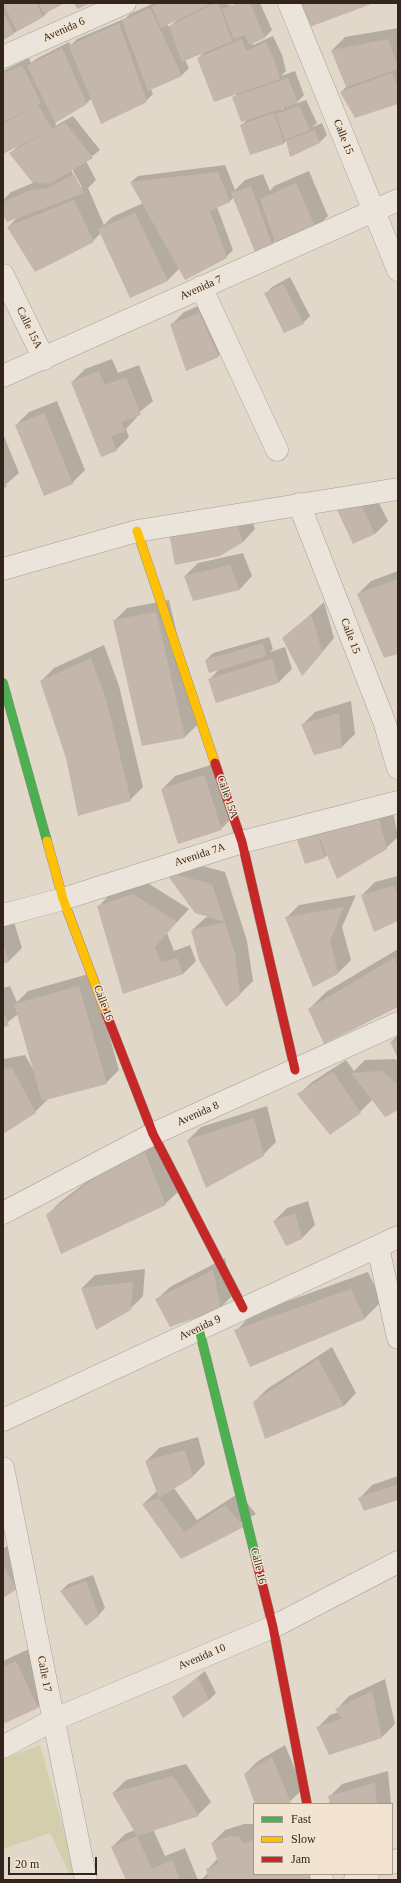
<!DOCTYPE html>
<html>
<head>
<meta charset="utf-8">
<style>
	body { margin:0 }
	#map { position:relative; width:401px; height:1883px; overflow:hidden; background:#e1d8ca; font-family:Georgia,serif }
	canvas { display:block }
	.frame { position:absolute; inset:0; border:4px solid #33251d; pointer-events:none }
	.legend { position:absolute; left:253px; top:1803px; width:140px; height:72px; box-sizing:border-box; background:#f2e4d0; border:1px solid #a69888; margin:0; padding:5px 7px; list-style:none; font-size:12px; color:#33251d }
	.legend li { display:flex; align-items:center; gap:8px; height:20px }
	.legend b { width:20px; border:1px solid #a69888 }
	.scale { position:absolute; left:8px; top:1857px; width:89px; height:18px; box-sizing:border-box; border:2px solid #33251d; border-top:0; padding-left:5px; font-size:12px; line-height:14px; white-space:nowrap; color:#33251d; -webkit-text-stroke:3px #f2e4d0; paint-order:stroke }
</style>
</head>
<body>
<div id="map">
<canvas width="401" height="1883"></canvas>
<div class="frame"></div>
<ul class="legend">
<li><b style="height:5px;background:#4caf50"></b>Fast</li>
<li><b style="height:5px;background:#ffc107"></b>Slow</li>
<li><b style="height:5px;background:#c62828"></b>Jam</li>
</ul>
<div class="scale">20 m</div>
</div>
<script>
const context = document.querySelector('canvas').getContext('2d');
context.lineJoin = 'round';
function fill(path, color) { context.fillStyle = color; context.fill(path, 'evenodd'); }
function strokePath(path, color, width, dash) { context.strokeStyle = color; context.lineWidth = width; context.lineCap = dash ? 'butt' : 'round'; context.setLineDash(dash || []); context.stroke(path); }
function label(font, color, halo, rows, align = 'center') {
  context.font = font + ' Georgia,serif'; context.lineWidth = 3; context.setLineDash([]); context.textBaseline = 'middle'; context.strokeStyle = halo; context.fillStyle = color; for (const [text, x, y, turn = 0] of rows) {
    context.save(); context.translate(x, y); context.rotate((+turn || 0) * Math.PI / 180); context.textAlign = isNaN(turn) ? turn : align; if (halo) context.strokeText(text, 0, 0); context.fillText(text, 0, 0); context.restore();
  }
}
fill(new Path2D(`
	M40,1745L76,1874L70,1875L50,1833L3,1849V1759Z`), '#d3cfad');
fill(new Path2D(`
	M3,3H63L50,10L43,17L3,39Z
	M154,3H227L228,5L235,3L230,5V7L241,3H260L272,30L265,37L252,42L253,45L273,36L282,55L286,71L281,76L295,71L304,95L295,104L306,100L317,123L312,127L322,123L327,135L320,142L290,156L287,140L284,143L251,154L241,125L248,119L233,98L239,92L198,58L204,52L185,60L189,68L182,75L151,89L153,94L146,101L92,98L87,103L57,120L55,126L73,116L100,150L86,161L96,180L88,188L104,225L112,217L143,203L131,182L138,176L225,165L235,190L245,180L263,174L270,191L274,186L309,171L328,216L315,228L276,240L272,244L255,251L234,197L230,201L217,207L233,250L226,257L179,269L168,280L131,297L101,233L93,241L8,227L18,217L3,213V200L11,192L33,183L11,153L19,145L3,153V71L29,58L31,63L36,59L69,42L71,45L77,39L126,18L130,14ZM178,19L169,27L167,24ZM286,105L282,110L281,107ZM72,169L82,187H80L71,170Z
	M398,28V103L341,92L347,86L332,50L345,37Z
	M290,277L310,316L303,323L265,294L272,287Z
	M212,300L231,343L218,356L171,325L184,312Z
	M112,359L118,373L139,365L153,401L136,415L137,417L126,429L129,437L116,450L72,382L85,369Z
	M57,401L85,470L72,483L16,425L29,412Z
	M3,434L19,473L3,487Z
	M371,487L388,521L375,534L339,510Z
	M247,504L255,529L243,542L220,555Z
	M243,553L252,576L240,589L193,600L185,576L198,563Z
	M398,571V653L358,594L371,581Z
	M169,600L198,724L185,737L143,745L114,621L127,608Z
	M324,602L334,638L303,675L284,639Z
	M269,637L273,649L270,652L285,647L292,669L279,682L216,702L209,680L220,668L206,660L213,653Z
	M104,645L119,686L143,787L130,800L67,757L41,681L54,668Z
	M351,701L355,734L342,747L302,725L315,712Z
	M217,763L234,816L221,829L162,789L175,776Z
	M392,807L398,837L386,848L328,854L325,857L305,863L297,837Z
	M179,860L225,872L247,941L253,981L240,994L192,930L205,918L210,916L167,872Z
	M398,876V920L362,895L375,882Z
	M146,882L189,909L167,933L174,951L190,945L196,961L183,974L124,993L99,906L111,893Z
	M356,895L342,927L351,960L338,973L286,918L299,905Z
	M14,922L22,948L9,961L3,963V925Z
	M398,949V1006L309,1009L326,992Z
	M92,973L119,1070L106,1083L48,1099L35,1112L3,1133V1059L25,1055L34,1071L18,1014L3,1026V988L10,986L17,1002L28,991Z
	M398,1035V1057L391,1042Z
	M395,1059L398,1061V1109L373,1099L360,1112L299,1094L312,1082L346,1060L354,1071L365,1060Z
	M267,1106L276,1142L263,1155L188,1140L201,1127Z
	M154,1131L178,1192L165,1204L47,1215L60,1202Z
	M308,1201L315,1225L302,1238L287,1245L274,1221L287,1208Z
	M225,1258L233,1295L220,1308L157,1299L170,1287Z
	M145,1269L143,1296L130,1309L82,1288L95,1275Z
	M368,1272L382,1301L365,1318L251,1366L236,1331L252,1314Z
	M332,1347L356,1393L344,1406L254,1402L267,1389Z
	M198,1437L205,1464L192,1477L174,1488L197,1520L239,1493L256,1514L181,1558L143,1504L157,1491L146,1461L159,1448Z
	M398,1476V1499L360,1498L372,1485Z
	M10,1544L17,1588L3,1597V1549Z
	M93,1575L105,1608L98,1616L61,1591L68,1584Z
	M29,1649L50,1695L37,1708L3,1723V1661Z
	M205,1671L216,1693L209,1700L173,1697Z
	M385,1679L395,1724L382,1737L318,1727L330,1715L339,1712L337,1709L349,1696Z
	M285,1745L303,1789L287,1804H256L245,1774L258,1761Z
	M186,1764L211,1802L198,1815L153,1829L165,1856L185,1848L198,1880H127L112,1847L125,1834L135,1830L113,1793L126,1780Z
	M388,1771L391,1804H331L329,1797L342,1784Z
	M244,1824H253L254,1827V1874L319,1880H201L208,1873L207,1870L218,1858L212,1843L225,1830Z`), '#0003');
fill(new Path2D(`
	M3,3H36L43,17L17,31Z
	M39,3H65L44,14Z
	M74,3H92L77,9Z
	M161,3H212L161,28L152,7Z
	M215,3H218L232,41L182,62L169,26Z
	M238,3H250L265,38L249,45L245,35L234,39L222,9Z
	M297,3H374L307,28Z
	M150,8L182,76L148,91L122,21Z
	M3,11L14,34L3,40Z
	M119,23L147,102L101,124L69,46Z
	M242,39L246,51L266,42L275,62L280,79L214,102L197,58Z
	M388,39L398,69L346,87L331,50Z
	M62,48L87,104L55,123L27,66Z
	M22,65L41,103L38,105L52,129L3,154V124L29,109L3,122V74Z
	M392,73L398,87V104L355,118L340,92Z
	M288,78L298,103L241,122L232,97Z
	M299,106L310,130L285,140L276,114Z
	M274,113L284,144L250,155L240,125Z
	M65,122L93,158L49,184L32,182L9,153Z
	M315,130L320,143L290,157L286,141Z
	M218,172L230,202L210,211L227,258L185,280L130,182Z
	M74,174L84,193L7,222L3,215V202L31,190L48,188Z
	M296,183L316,229L276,244L260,199Z
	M251,186L272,244L255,252L231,193Z
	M74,200L94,242L35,272L7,227Z
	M135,213L168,281L130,298L98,229Z
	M283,284L304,324L284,333L264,293Z
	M199,313L219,357L186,371L170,324Z
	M99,371L105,385L126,377L141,415L121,422L125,431L111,436L117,451L101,457L71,382Z
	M44,413L73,484L44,496L15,425Z
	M3,477L7,487L3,488Z
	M358,499L375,534L353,544L337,510Z
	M234,517L243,542L220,556L175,565L169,533Z
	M230,565L240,590L193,601L184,576Z
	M398,579V654L384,658L357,594Z
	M156,612L185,738L142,746L113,620Z
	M311,614L322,651L302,676L282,638Z
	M263,643L266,656L209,673L205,660Z
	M91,658L106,699L131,801L78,816L66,758L40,681Z
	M272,659L279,683L216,703L208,679Z
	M339,713L342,748L314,755L301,724Z
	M204,775L222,830L178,844L161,789Z
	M379,819L387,849L337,879L317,832L325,858L305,864L296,837L320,830Z
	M165,872L212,884L225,922L235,954L240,995L226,1007L199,960L191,930L225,922L195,913Z
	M394,886L398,897V921L374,932L361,895Z
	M133,894L177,922L155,947L161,963L177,958L183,974L123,994L97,906Z
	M344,907L330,941L338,974L313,987L285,917Z
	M3,942L9,962L3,964Z
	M394,958L398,965V1007L324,1044L308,1009Z
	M79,986L107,1084L42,1101L14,1004Z
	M3,1012L9,1025L3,1028Z
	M398,1040V1059L390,1042Z
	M12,1068L36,1113L3,1134V1069Z
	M382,1071L398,1085V1110L385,1117L351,1073Z
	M333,1072L361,1113L330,1135L297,1094Z
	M254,1118L264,1156L206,1188L187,1140Z
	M141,1143L166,1205L61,1254L46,1215Z
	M295,1213L302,1239L286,1246L273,1221Z
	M213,1270L221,1309L170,1327L155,1299Z
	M133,1282L131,1310L96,1330L81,1288Z
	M351,1289L365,1319L250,1367L234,1330Z
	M318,1359L344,1406L265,1439L253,1402Z
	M185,1450L193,1477L159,1498L145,1461Z
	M398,1484V1500L364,1511L358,1498Z
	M159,1498L184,1532L225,1505L244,1527L181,1559L142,1504Z
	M3,1566L17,1589L3,1598Z
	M86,1581L99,1616L86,1626L60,1591Z
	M16,1661L38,1708L3,1724V1667Z
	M198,1677L209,1700L183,1718L172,1697Z
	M372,1691L382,1738L329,1755L316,1727L342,1719L335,1709Z
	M272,1757L291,1803L289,1804H255L244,1774Z
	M173,1776L199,1816L137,1836L112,1793Z
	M375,1783L377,1804H330L328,1796Z
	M137,1836L152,1869L172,1860L180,1880H126L111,1847Z
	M230,1836L240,1837L243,1844L253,1840L254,1874H312V1880H203L209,1878L206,1869L219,1864L211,1843Z`), '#c4b6ab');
const street = new Path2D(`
	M289,3L398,270
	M3,57L125,3
	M3,275L44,359
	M201,287L277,450
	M3,376L398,200
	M299,504L384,721L398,768
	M3,569L137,531L398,489
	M3,915L63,899L242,842L398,802
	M3,1213L153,1134L398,1023
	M378,1247L398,1338
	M3,1420L398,1237
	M3,1468L86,1880
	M3,1747L53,1720L273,1627L398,1562
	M392,1863L398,1860
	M321,1874L322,1880
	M355,1880L368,1874`);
const fast = new Path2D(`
	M3,683L47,841
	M199,1329L257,1563`);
const slow = new Path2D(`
	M137,531L215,763
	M47,841L63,899L106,1013`);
const jam = new Path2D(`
	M215,763L242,842L295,1070
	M106,1013L153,1134L243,1308
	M257,1563L273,1627L307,1804`);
strokePath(street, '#a69d94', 23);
strokePath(fast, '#958d84', 10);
strokePath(slow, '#958d84', 10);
strokePath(jam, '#958d84', 10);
strokePath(street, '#eae4db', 22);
strokePath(fast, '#4caf50', 9);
strokePath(slow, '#ffc107', 9);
strokePath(jam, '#c62828', 9);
label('11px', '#33251d', '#f2e4d0', [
	["Avenida 6",64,30,-24],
	["Calle 15",343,137,68],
	["Avenida 7",201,288,-24],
	["Calle 15A",29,328,64],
	["Calle 15",350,636,69],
	["Calle 15A",227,797,71],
	["Avenida 7A",200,855,-18],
	["Calle 16",103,1003,69],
	["Avenida 8",198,1114,-24],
	["Avenida 9",200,1328,-25],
	["Calle 16",258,1566,76],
	["Avenida 10",202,1657,-23],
	["Calle 17",44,1674,79]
]);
</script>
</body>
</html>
